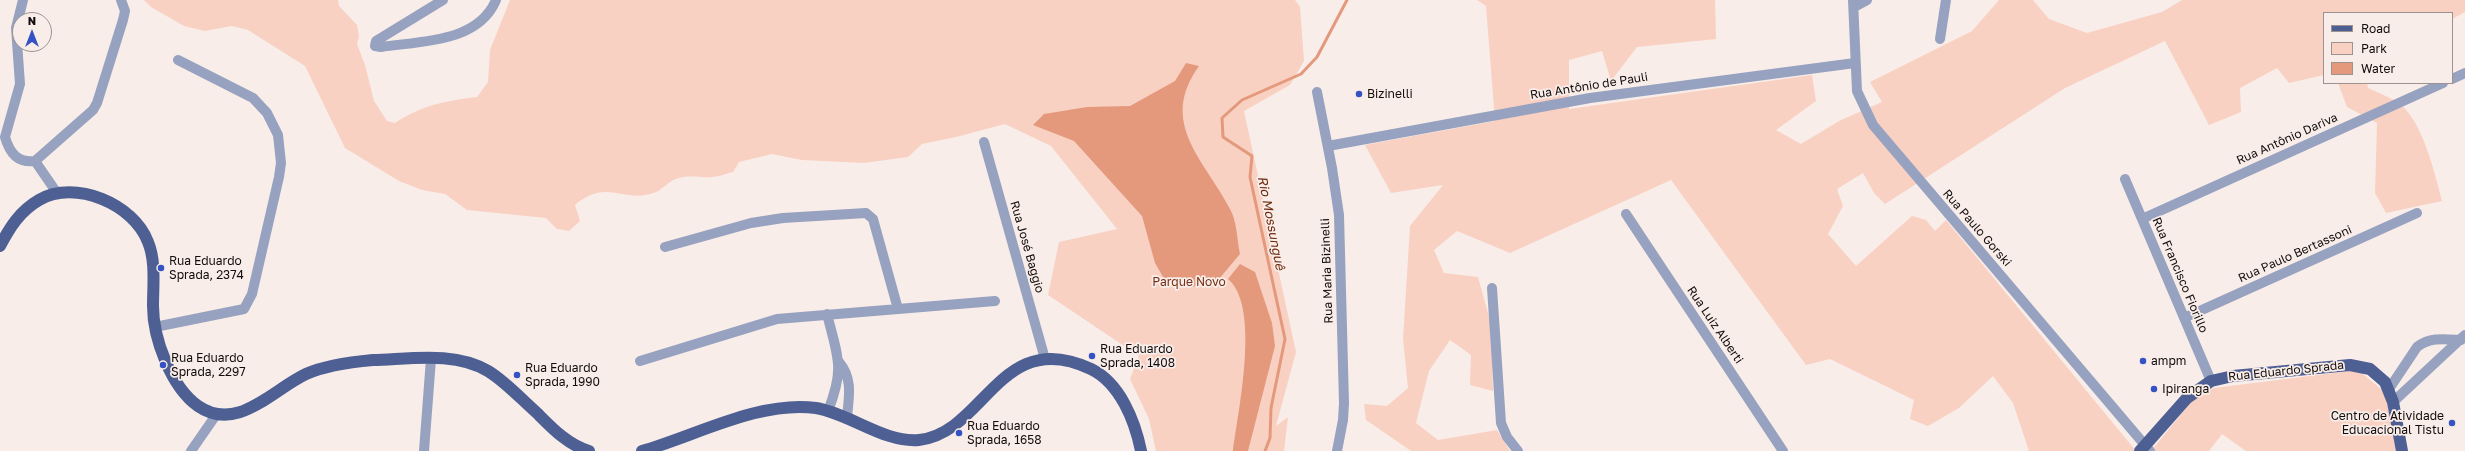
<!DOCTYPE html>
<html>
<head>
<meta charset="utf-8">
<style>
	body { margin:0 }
	#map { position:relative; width:2465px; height:451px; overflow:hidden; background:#f9ede9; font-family:"Golos Text",sans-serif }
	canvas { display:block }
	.legend { position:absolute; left:2323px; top:12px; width:130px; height:72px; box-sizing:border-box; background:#f9ede9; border:1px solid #9c9391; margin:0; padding:5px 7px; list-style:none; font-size:12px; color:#110d0c }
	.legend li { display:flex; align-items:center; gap:8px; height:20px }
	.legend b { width:20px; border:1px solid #9c9391 }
	.north { position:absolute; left:12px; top:12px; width:40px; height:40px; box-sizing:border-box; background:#f9ede9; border:1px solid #9c9391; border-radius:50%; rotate:0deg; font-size:11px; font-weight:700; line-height:16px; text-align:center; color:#110d0c }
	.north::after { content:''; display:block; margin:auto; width:14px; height:18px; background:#3452c3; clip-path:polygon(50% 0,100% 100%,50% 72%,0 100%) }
</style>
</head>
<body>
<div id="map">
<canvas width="2465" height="451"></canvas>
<ul class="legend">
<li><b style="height:5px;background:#4e6093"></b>Road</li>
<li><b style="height:11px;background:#f8d1c3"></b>Park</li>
<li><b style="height:11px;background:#e4997c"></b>Water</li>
</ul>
<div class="north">N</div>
</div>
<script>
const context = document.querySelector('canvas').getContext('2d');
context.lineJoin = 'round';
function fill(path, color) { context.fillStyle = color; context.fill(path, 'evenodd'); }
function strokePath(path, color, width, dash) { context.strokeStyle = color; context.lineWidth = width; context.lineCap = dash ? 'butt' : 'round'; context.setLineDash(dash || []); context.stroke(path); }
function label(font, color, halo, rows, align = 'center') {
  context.font = font + ' "Golos Text",sans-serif'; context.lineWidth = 3.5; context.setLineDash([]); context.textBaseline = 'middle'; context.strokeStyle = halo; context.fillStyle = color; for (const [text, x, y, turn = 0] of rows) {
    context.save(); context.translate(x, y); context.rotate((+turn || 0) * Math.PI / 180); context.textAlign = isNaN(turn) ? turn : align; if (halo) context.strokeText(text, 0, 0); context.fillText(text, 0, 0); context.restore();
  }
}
fill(new Path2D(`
	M144,0H338L339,6L357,25L359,36L357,44L365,65L374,101L387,121L395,123C422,105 445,101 477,97L488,82L490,50L510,0H1295L1300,7L1304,61L1290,85L1244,111L1296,352L1276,426L1288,417L1284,451H1156L1149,419L1130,379L1139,356L1048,295L1059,242L1117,229L1051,146L1005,124L956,137L922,144L908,157L864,163L802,160L772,154L739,162L733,172C727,173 719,177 712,177C700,178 689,174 676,179C669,181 663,189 656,192C624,205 607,177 575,205L580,221L569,231L557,229L546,218L467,210L445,194L422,190L399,181L345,148L305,66L248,30L232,26L205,31L184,26L151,7Z
	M1477,0H1715L1716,39L1637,47L1611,81L1602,51L1569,60V109L1812,75L1816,101L1776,130L1801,144L1839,121L1882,102L1870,82L1972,31L1999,0H2033L2049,19L2087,33L2162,12L2182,0H2465V12L2452,19V13H2324V75L2289,83L2277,68L2240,88L2241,112L2209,125L2165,41L2065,88L1885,204L1874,193L1863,173L1837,189L1843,206L1828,234L1856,266L1912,216L1926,220L1935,231L1946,220L2136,451H2029L2013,403L1993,376L1959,408L1928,426L1910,419L1914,400L1830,359L1806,365L1671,180L1510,253L1457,231L1434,250L1444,273L1478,277L1491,324L1493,391L1470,385L1471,355L1450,340L1429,371L1416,423L1438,440L1497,430L1510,451H1411L1366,420L1364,404L1387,406L1408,388L1403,339L1410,226L1443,185L1391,193L1365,145L1495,121L1486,6Z
	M2338,83H2367L2368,88C2379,93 2392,98 2401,105C2423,123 2435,174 2442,201L2386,213L2375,193L2377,123L2347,107Z
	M2358,370L2387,394L2396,451H2246L2222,434L2209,451H2151L2197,395L2214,388Z`), '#f8d1c3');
fill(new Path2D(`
	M1186,63L1199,66C1158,123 1204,159 1230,209C1237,221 1237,240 1240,254L1219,279L1192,287L1166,282L1155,263L1142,216L1074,141L1033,125L1044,114L1087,107L1130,106L1175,81Z
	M1240,264L1255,272L1272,323L1275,346L1248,451H1233C1238,411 1261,307 1228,279Z`), '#e4997c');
strokePath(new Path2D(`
	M1265,451L1270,438L1271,408L1285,339L1250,177L1252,156L1223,137L1222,118L1242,100L1301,74L1317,57L1347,0`), '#e4997c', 3);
strokePath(new Path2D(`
	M23,0L16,28L20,84L5,137C10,154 18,163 35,161L93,110L97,103L123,20L125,11L121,0
	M443,0L376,41L375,46L381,47C420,41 478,43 496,0
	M1853,0L1857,91L1873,125L2150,451
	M1854,7L1867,0
	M1940,39L1946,0
	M2452,79L2465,73
	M1317,92L1332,168L1339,215L1344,403L1343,420L1337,451
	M984,142L1045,359
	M1328,146L1590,98L1855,63
	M35,161L57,193
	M2125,179L2211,381
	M1626,214L1783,451
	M2142,219L2443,83
	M665,247L751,223L783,218L866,213L873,219L898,309
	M1492,288L1501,423L1507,437L1518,451
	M827,314C838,358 845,368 828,411
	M2184,318L2417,213
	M155,327L244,309L252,294L279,177L281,163L278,135L267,113L253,98L178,60
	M640,361L777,319L995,301
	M839,362C853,379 849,396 847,417
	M2389,389L2417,347C2430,337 2444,339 2461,340
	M2393,402L2465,335
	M191,451L216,415
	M424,451L431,359`), '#96a2bf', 10);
strokePath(new Path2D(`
	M0,246C10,227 20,211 39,200C75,179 134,204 148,242C156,261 153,285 153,306C153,338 171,387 198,406C237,433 272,390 306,374C326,365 351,362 373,360C410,359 455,351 488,371C506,382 521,399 537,413C552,428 568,445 589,451
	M642,451C695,436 760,400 816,408C851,414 884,443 919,440C985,433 1000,326 1091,369C1120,383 1135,421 1141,451
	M2140,451L2187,398L2211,381L2233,376L2350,365L2370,369L2385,382L2393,402L2402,451`), '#4e6093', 12);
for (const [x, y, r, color] of [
	[1359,94,4,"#3452c3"],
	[161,268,4,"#3452c3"],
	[1092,356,4,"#3452c3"],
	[2143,361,4,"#3452c3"],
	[163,365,4,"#3452c3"],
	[517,375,4,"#3452c3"],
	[2154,389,4,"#3452c3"],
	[2452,423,4,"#3452c3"],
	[959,433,4,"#3452c3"]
]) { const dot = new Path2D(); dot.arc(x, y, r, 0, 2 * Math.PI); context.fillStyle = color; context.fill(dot); strokePath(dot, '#f9ede9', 1.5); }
label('12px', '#110d0c', '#f9ede9', [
	["Rua Antônio de Pauli",1589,86,-9],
	["Rua Antônio Dariva",2287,139,-24],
	["Rua Paulo Gorski",1977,228,49],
	["Rua José Baggio",1027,247,74],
	["Rua Paulo Bertassoni",2295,254,-24],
	["Rua Maria Bizinelli",1327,271,-92],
	["Rua Francisco Fiorillo",2180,275,67],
	["Rua Luiz Alberti",1715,325,56],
	["Rua Eduardo Sprada",2286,371,-6]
]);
label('12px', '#110d0c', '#f9ede9', [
	["Bizinelli",1367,94],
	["Rua Eduardo",169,261],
	["Sprada, 2374",169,275],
	["Rua Eduardo",1100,349],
	["Sprada, 1408",1100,363],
	["Rua Eduardo",171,358],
	["Sprada, 2297",171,372],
	["ampm",2151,361],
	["Rua Eduardo",525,368],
	["Sprada, 1990",525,382],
	["Ipiranga",2162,389],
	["Centro de Atividade",2444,416,"right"],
	["Educacional Tistu",2444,430,"right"],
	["Rua Eduardo",967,426],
	["Sprada, 1658",967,440]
], 'left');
label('12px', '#732f13', '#f9ede9', [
	["Parque Novo",1189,282]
]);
label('italic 13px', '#6f2c0f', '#f9ede9', [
	["Rio Mossunguê",1271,223,79]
]);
</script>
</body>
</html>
